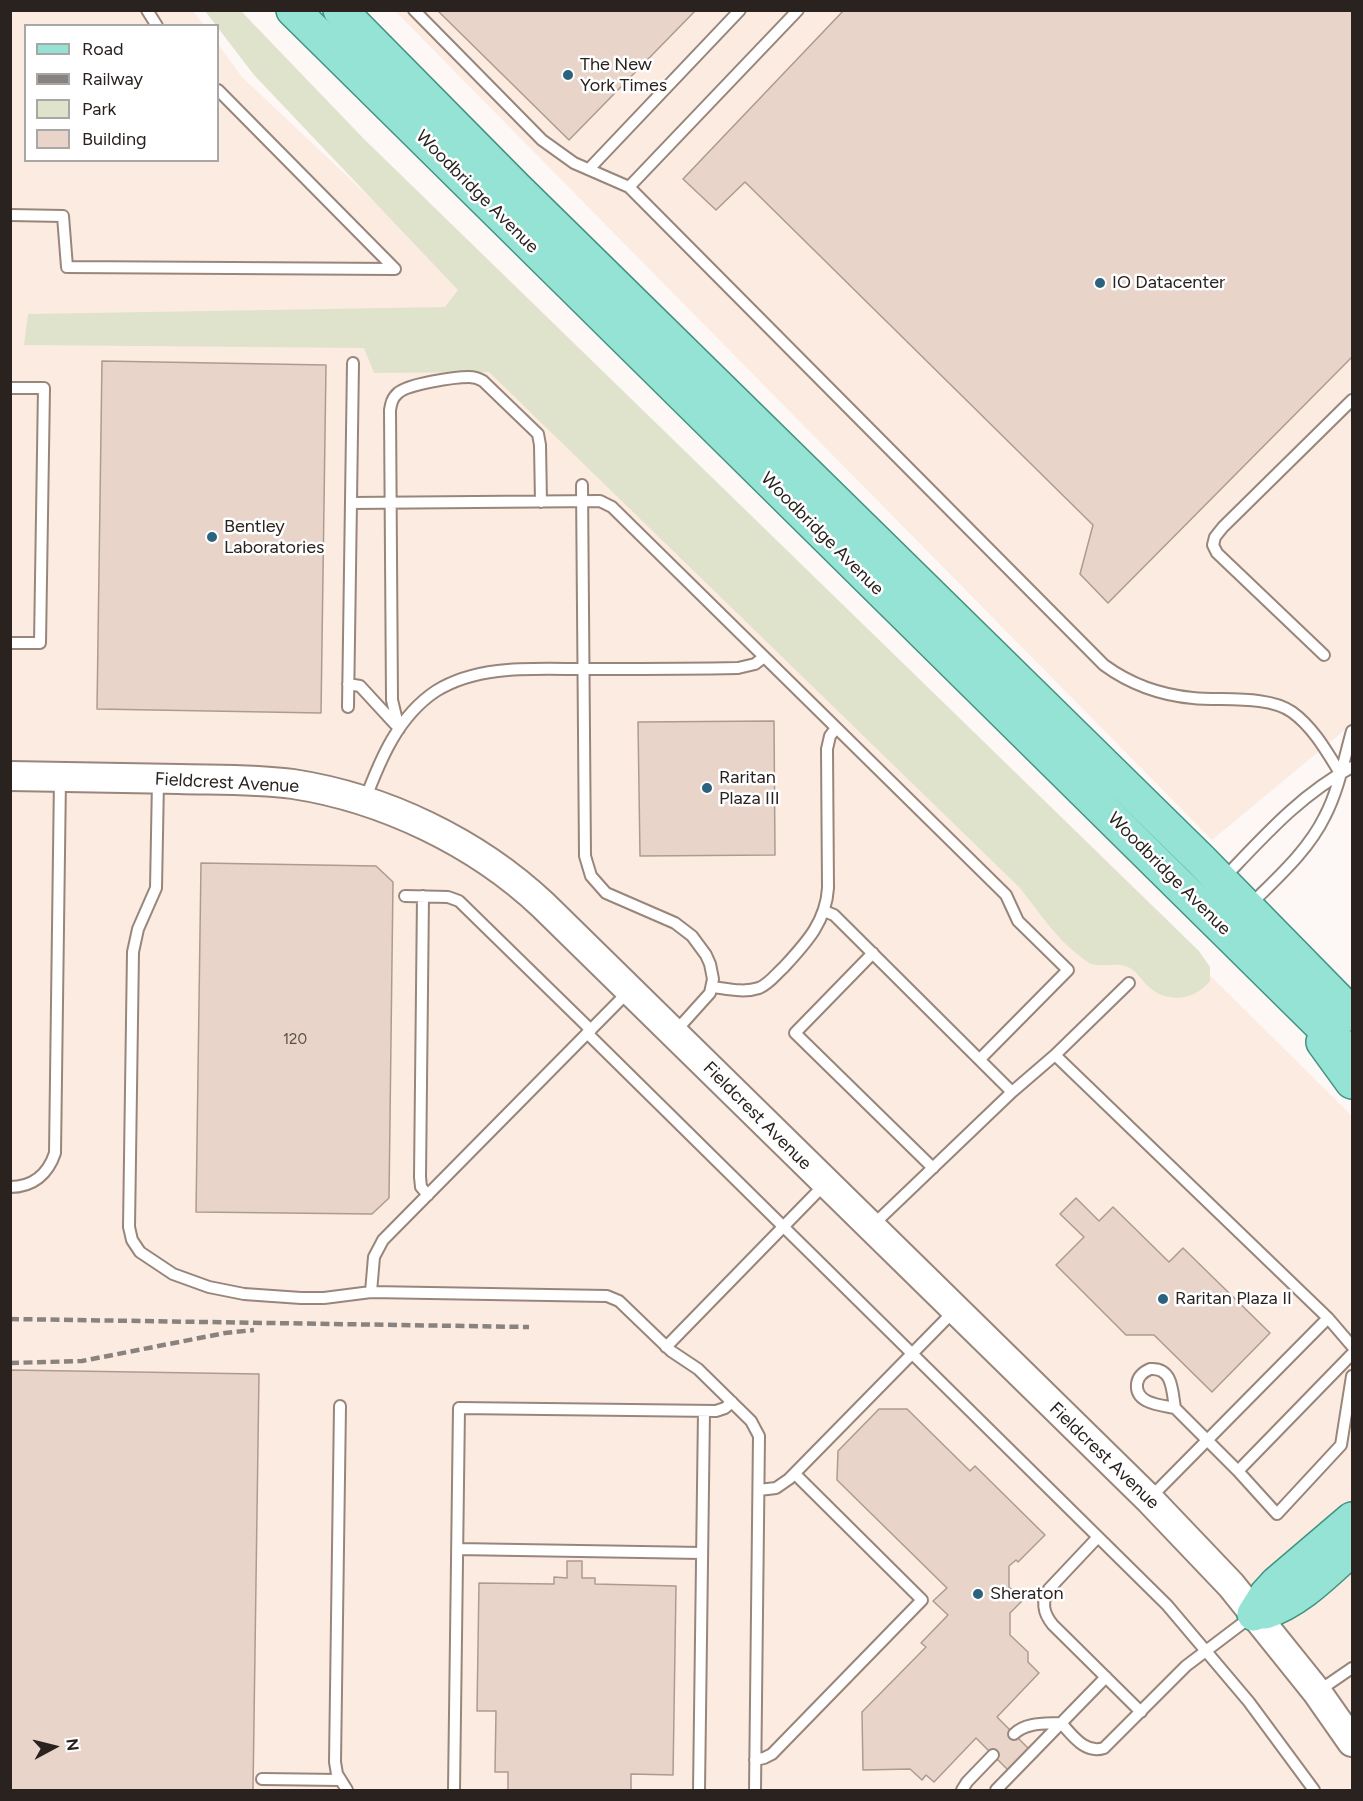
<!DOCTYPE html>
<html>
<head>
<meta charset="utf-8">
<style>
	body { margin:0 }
	#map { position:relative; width:1363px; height:1801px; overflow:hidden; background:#fdf8f6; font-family:Figtree,sans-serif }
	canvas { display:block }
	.frame { position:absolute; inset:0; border:12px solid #29221e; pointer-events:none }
	.legend { position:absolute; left:24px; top:24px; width:195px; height:138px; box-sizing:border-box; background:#fff; border:2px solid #a9a7a5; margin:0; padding:8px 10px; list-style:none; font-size:18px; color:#29221e }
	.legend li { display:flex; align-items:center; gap:12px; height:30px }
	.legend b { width:30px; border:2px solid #a9a7a5 }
	.north { position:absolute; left:24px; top:1717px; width:60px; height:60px; -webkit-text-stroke:4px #fff; paint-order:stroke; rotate:83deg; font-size:16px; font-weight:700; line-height:24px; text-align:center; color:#29221e }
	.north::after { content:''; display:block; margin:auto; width:21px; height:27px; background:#29221e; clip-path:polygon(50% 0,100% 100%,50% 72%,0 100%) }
</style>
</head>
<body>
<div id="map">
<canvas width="1363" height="1801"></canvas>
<div class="frame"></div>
<ul class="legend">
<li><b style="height:8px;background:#95e3d4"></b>Road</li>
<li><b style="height:8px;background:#898380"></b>Railway</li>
<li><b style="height:16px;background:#e0e3cb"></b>Park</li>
<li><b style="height:16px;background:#e8d4c9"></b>Building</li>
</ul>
<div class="north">N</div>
</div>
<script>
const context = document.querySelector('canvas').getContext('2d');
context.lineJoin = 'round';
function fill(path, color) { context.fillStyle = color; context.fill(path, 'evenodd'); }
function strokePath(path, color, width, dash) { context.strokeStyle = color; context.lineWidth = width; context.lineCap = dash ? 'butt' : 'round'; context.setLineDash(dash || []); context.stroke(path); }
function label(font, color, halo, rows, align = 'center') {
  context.font = font + ' Figtree,sans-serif'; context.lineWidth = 5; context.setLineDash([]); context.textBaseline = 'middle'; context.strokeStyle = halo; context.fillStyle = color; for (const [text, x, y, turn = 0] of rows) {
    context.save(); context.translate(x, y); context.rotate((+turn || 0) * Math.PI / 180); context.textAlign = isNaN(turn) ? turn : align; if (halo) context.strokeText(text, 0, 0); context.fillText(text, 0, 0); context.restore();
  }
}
fill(new Path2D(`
	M11,11H193L204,25L26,26V160H218V44L242,77L450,273L475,248L1352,1116V1790H11Z
	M395,11H1352V724L1212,840Z`), '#fcebe1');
fill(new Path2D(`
	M205,11H241L364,139L1199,951L1210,967V981C1195,1000 1168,1004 1149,987C1141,980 1136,969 1125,966C1115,963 1103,967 1092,964C1087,963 1082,957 1077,954C1053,935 1038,910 1019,887L489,372L374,373L364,348L24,345L28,314L445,307L458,290L254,75Z`), '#e0e3cb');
const building = new Path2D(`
	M437,10H696L569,140Z
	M844,10H1352V357L1108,603L1080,574L1093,525L745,182L716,210L683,179Z
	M102,361L326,365L321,713L97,709Z
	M774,721L775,855L640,856L638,722Z
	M201,863L376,866L393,882L389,1198L372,1214L196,1212Z
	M1076,1198L1099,1221L1113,1207L1169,1262L1183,1248L1270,1333L1212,1392L1154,1335H1126L1056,1265L1084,1237L1060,1214Z
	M10,1370L259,1374L253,1790H10Z
	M879,1409H907L970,1471L975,1466L1045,1535L1018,1562L1016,1560L1009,1566V1587L1023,1600L1010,1613V1635L1028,1652V1662L1039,1673L997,1717L1031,1751L1010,1772L976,1738L934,1782L926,1775L922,1780L910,1769L863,1770L862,1712L926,1647L921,1643L948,1615L933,1601L947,1588L837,1480L838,1451Z
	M567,1561H582V1578H595V1584L676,1586L673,1775L631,1774V1790H508V1772H495L496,1711H477L479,1583L554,1584V1577L567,1578Z`);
fill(building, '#e8d4c9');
strokePath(building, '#ae9b90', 1.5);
const lane = new Path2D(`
	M147,10L157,26
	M414,10L542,140L574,163L629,187
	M798,10L629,187L1104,665C1130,684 1160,695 1193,698C1222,701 1268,695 1292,712C1313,727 1327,752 1340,773
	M589,169L740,10
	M10,215L63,216L67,267L395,269L218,90
	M10,388H44L40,643H10
	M582,485L585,856L591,876L606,893L675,923L692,936L706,955L710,964L713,979L710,993L674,1033
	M351,503L600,501L612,507L1001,890L1006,895L1018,921L1068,970L980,1059
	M1324,655L1217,553L1213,545L1215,537L1223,527L1352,400
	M348,684L360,686L395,724
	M348,707L353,363
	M399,729L392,700L390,410C391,404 392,398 398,393C408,384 454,377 469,377C474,377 478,378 483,381L538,434L540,445L541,502
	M158,781L156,888L138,929L133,952L129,1227L132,1240L140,1252L173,1274L209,1287L244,1294L301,1298H324L371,1292L607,1296L619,1301L671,1351L698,1369L751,1421L759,1436L755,1790
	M365,800C380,760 398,716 436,691C482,662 544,670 597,669C644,669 691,669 738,668L755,664L764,657
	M1224,878C1264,836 1301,794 1352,767
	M405,896L448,897L459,901L591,1030
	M423,896L420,1177L421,1187L428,1195
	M1250,905C1277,878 1308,851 1325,816C1339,789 1344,759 1352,731
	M824,911L834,915L1012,1092
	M873,953L795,1033L933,1168
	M713,987C728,989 744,993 759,988C769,984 776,974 784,967C806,943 826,922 828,888L827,749L830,736L836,728
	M587,1033L1167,1605L1249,1702L1314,1790
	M1055,1055L1328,1318L1352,1346
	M10,1187C33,1187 48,1174 55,1153L60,778
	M872,1226L1012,1092L1055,1055L1129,983
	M371,1292L374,1257L383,1240L629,991
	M666,1347L825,1184
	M1150,1369C1173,1367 1172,1391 1175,1408C1161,1405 1135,1404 1137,1384C1138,1376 1143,1372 1150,1369Z
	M340,1406L335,1762L337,1774L347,1790
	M1175,1408L1238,1471L1277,1514L1341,1445L1352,1376
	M1238,1471L1352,1354
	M759,1490L776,1488L789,1479L954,1311
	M1149,1499L1328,1318
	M1098,1537L1049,1589C1041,1602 1043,1613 1053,1625L1141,1712
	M457,1549L702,1553
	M1317,1692L1352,1668
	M1014,1734C1026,1722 1045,1724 1061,1723C1073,1736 1085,1754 1104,1748L1186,1666L1252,1616
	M755,1760L764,1758L772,1754L922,1600L795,1474
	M262,1779L340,1780
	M454,1790L459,1408L716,1411L725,1408L732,1402
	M699,1790L704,1411
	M962,1790L967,1782L993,1755
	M996,1790L1106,1677`);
const secondary = new Path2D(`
	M10,776C67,777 123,778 179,779C217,780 255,779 293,784C384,798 476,842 543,905L1149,1499L1231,1585L1317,1692L1352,1742`);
const primary = new Path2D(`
	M293,10L1352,1056
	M340,10L515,187L1200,859L1352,1014
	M1323,1042L1352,1082
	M1265,1612C1299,1601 1326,1572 1352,1549
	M1254,1614L1266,1595L1277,1583L1352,1519`);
strokePath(lane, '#98867b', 14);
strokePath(secondary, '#98867b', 32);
strokePath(primary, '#429381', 36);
strokePath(lane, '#fff', 10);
strokePath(secondary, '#fff', 28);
strokePath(primary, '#95e3d4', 33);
strokePath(new Path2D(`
	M10,1319L529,1327
	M10,1363L82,1361L225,1333L254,1330`), '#898380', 4.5, [9, 4.5]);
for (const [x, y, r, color] of [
	[568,75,6,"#2b627d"],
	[1100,283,6,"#2b627d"],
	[212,537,6,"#2b627d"],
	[707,788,6,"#2b627d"],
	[1163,1299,6,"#2b627d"],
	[978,1594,6,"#2b627d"]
]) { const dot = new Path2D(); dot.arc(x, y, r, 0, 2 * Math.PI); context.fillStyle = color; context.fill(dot); strokePath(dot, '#fff', 2); }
label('15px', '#594e49', null, [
	["120",295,1040]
]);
label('18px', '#29221e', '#fff', [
	["The New",580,65],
	["York Times",580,86],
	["IO Datacenter",1112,283],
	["Bentley",224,527],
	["Laboratories",224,548],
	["Raritan",719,778],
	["Plaza III",719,799],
	["Raritan Plaza II",1175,1299],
	["Sheraton",990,1594]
], 'left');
label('18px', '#29221e', '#fff', [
	["Woodbridge Avenue",477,192,45],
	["Woodbridge Avenue",822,534,45],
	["Fieldcrest Avenue",227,783,3],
	["Woodbridge Avenue",1169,874,45],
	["Fieldcrest Avenue",757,1116,45],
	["Fieldcrest Avenue",1104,1456,44]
]);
</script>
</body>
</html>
